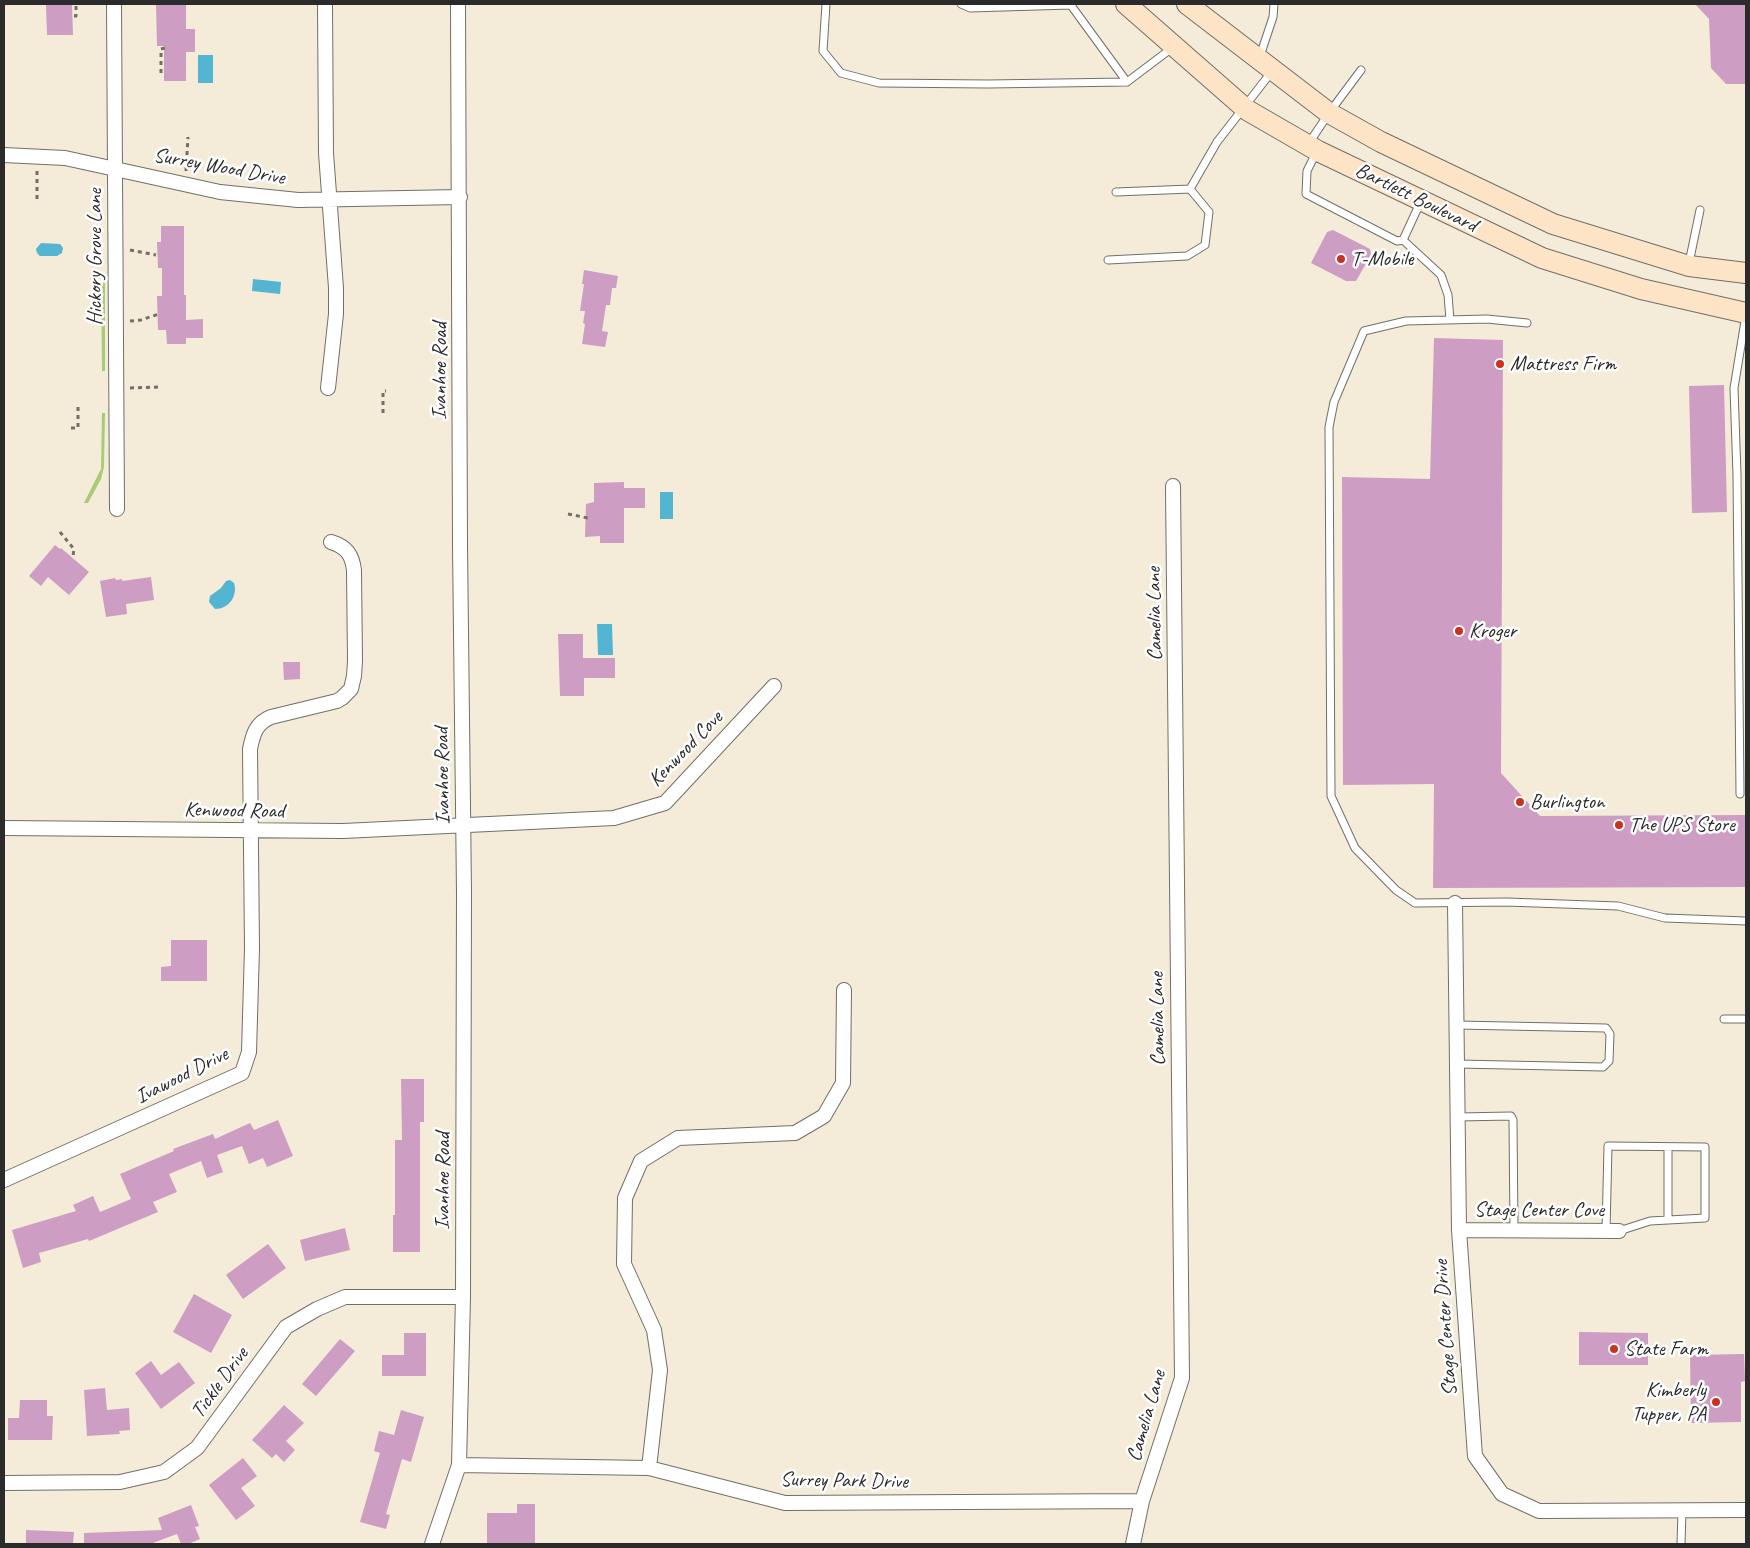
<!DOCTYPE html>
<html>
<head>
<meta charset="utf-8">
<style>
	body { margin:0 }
	#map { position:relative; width:1750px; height:1548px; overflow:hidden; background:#f4ecd8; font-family:Caveat,sans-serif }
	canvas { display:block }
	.frame { position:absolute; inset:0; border:5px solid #2b2b2b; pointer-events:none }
</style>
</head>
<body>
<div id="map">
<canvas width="1750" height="1548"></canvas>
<div class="frame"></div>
</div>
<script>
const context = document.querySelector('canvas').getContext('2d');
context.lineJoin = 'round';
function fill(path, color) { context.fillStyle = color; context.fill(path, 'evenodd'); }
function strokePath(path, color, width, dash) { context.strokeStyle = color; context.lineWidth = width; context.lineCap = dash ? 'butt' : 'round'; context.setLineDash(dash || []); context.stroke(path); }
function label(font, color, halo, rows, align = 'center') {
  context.font = font + ' Caveat,sans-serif'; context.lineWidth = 5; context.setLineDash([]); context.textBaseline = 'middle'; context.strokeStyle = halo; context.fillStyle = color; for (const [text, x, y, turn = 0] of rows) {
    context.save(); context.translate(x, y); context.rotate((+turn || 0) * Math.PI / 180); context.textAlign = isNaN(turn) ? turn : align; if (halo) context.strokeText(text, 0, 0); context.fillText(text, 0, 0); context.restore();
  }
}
fill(new Path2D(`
	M101,282H105V371H102Z
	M102,413H105L104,467L101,479L88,503H84L101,469Z`), '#a7cc77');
fill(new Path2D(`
	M198,55H213V83H198Z
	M41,243L60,244L63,248L62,253L57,256H40L37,253L36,249Z
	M253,279L281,282L280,294L252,291Z
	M660,492H673V519H660Z
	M230,580L234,583C238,596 229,609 215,609L209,602L210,596L221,588L226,581Z
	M597,624H612L613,655H598Z`), '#53b5d2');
fill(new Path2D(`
	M46,4H72L73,35H47Z
	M156,4H186V29H195V52H186V81H164V46H157Z
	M1695,4H1746V84H1726L1711,68L1709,19Z
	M161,226H184V295H186V320L203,319V338H186V344H167L166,330H158L157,296H162V268H158L157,242H161Z
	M1333,230L1370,249L1371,255L1356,281H1346L1311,263L1327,232Z
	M584,270L618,276L616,288H612L610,305H606L602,331L608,332L605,347L582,344L585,324L583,323L585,311H580L584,284H582Z
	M1434,338L1503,340L1501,773L1540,816L1746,815V887L1433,888L1434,784L1343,785L1342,477L1430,479Z
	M1724,385L1727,512L1692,513L1689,386Z
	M624,482V488H645V508H624V543H600V536L585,537L586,504L594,502V483Z
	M55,545L60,549L61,548L89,572L69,595L48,577L41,586L29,576Z
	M151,577L154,600L126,604L127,614L106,617L100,581L115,578L116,580L122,579V581Z
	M558,634H583V658H615V678H584V696H560Z
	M283,662H300V679L284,680Z
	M171,940H207V981H161V967L171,966Z
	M401,1079H424V1122H420V1252H393V1215H395V1140H402Z
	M278,1120L293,1156L267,1167L263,1158L249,1164L242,1146L217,1155L223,1172L207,1178L201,1161L169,1174L177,1192L153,1202L158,1212L89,1241L88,1239L39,1253L41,1262L23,1268L12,1230L76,1211L73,1205L93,1196L100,1212L131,1199L120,1174L174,1151L173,1149L213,1134L215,1139L250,1123L254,1130Z
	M345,1228L350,1250L305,1261L300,1240Z
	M268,1244L286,1268L243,1299L226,1275Z
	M194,1294L232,1315L211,1353L173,1332Z
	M1579,1332L1648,1333V1365H1579Z
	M404,1333H426V1376H382V1355H404Z
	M340,1339L355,1351L316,1396L302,1384Z
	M1744,1354L1745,1381L1741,1382V1422L1691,1423L1690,1355Z
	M151,1361L161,1375L179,1362L195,1383L161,1409L135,1373Z
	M105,1388L107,1410L129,1408L130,1430L119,1431L120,1434L87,1436L84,1390Z
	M20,1400H47V1416H53L52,1440H8V1418H19Z
	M284,1405L304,1423L286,1441L295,1450L284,1462L276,1454L272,1458L252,1440Z
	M401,1410L424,1417L411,1462L402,1459L386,1514L390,1515L386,1529L360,1522L380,1453L374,1451L379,1431L394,1435Z
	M243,1458L257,1476L241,1488L255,1506L236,1520L209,1485Z
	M517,1504H535V1544L487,1543V1513H517Z
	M191,1505L199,1526L195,1527L200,1539L188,1544H181L177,1534L150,1544H84V1533L162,1530L158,1518Z
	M26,1530L74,1532L73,1544H26Z`), '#cd9dc3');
const lane = new Path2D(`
	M826,4L823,51L841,73L879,83L988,84L1127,82
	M961,4L970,8L1071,5
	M1070,4L1127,82L1172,48
	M1260,56L1273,17L1274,4
	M1309,143L1329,113L1361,70
	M1316,153L1307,171L1306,194L1397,241L1403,240L1421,201
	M1116,192L1190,189
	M1403,240L1441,275L1448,295L1450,320
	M1108,260L1187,256L1205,245L1209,212L1190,189L1217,142L1273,70
	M1689,263L1700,210
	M1527,323L1487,319L1406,321L1364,331L1334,402L1329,427L1331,796L1355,848L1396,890L1415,903L1507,902L1618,906L1665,918L1746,921
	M1740,794L1737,475L1734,388L1746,315
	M1724,1019H1746
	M1457,1025L1606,1028L1610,1034L1609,1061L1603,1067L1458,1064
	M1458,1117L1511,1116L1513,1120L1514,1230
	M1668,1220V1147
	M1606,1231L1608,1146L1705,1147V1218L1650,1221L1619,1231
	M1681,1544L1682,1510`);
const street = new Path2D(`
	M114,4L117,509
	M325,4L326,153L336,288V314L328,388
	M4,155L65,158L220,192L298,200L460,197
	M4,828L343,831L614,818L665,803L774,686
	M1455,903L1459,1230L1475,1456L1502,1494L1539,1511L1746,1510
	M4,1180L242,1073L249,1052L252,948L250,749C253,734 256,723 271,717L337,701L342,698L351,689L354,676L355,661L354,570C352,555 347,547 331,542
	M1459,1230L1619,1231
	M459,1465L649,1468L785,1503L1142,1501
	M649,1468L660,1370L654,1330L624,1264L625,1198L641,1161L678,1138L795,1133L824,1116L843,1083L844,990
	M4,1483L120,1482L164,1472L197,1448L286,1327L317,1309L345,1297H463
	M432,1544L459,1465L463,1297L464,893L460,545L458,4
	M1133,1544L1142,1501L1182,1378L1173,486`);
const secondary = new Path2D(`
	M1126,4L1247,110L1318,151L1542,258L1641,289L1746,313
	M1187,4L1329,113L1381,142L1553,224L1689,266L1746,273`);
strokePath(lane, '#716f68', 9);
strokePath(street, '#716f68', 16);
strokePath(secondary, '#716f68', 22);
strokePath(new Path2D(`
	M74,16H76V4
	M161,73V49L165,48
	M186,171L188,137
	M37,199V169
	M130,250L156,255
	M130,321L141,320L159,314
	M130,388L159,387
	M383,413V391H386
	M71,428H78V404
	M568,514L588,518
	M60,532L74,549L73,556`), '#716f68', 3, [4, 4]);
strokePath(lane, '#fff', 7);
strokePath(street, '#fff', 14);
strokePath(secondary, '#fee4c6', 20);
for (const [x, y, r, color] of [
	[1341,259,5,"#c8321e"],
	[1500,364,5,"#c8321e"],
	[1459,631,5,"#c8321e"],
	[1520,802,5,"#c8321e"],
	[1619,825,5,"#c8321e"],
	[1614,1349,5,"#c8321e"],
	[1716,1402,5,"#c8321e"]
]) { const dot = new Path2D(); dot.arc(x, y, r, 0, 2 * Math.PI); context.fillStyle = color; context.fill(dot); strokePath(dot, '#fff', 2); }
label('21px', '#2b2b2b', '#fff', [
	["Surrey Wood Drive",219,167,10],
	["Bartlett Boulevard",1416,198,26],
	["Hickory Grove Lane",95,257,-90],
	["Ivanhoe Road",440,371,-90],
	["Camelia Lane",1155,614,-91],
	["Kenwood Cove",686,749,-46],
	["Ivanhoe Road",443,776,-91],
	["Kenwood Road",234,811,1],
	["Camelia Lane",1158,1019,-91],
	["Ivawood Drive",182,1076,-27],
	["Ivanhoe Road",443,1181,-90],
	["Stage Center Cove",1539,1210],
	["Stage Center Drive",1446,1328,-94],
	["Tickle Drive",220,1383,-54],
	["Camelia Lane",1147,1416,-74],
	["Surrey Park Drive",844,1481,1]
]);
label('21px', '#2b2b2b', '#fff', [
	["T-Mobile",1351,259],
	["Mattress Firm",1510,364],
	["Kroger",1469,631],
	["Burlington",1530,802],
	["The UPS Store",1629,825],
	["State Farm",1624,1349],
	["Kimberly",1706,1390,"right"],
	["Tupper, PA",1706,1414,"right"]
], 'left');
</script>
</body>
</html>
